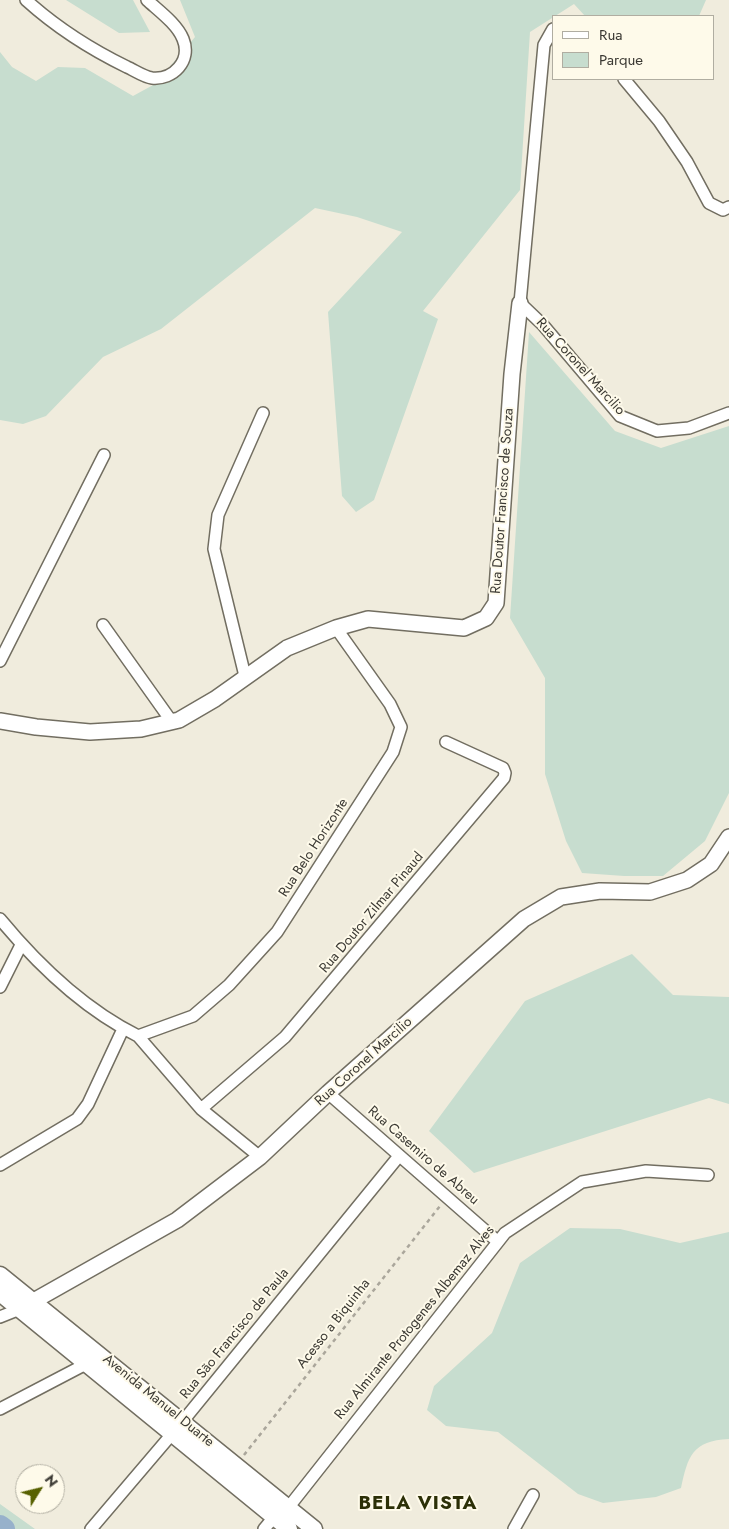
<!DOCTYPE html>
<html>
<head>
<meta charset="utf-8">
<style>
	body { margin:0 }
	#map { position:relative; width:729px; height:1529px; overflow:hidden; background:#f0ecdd; font-family:Jost,sans-serif }
	canvas { display:block }
	.legend { position:absolute; left:552px; top:15px; width:162px; height:65px; box-sizing:border-box; background:#fefaea; border:1px solid #b0ada1; margin:0; padding:6px 9px; list-style:none; font-size:15px; color:#3b3933 }
	.legend li { display:flex; align-items:center; gap:10px; height:25px }
	.legend b { width:25px; border:1px solid #b0ada1 }
	.north { position:absolute; left:15px; top:1464px; width:50px; height:50px; box-sizing:border-box; background:#fefaea; border:1px solid #b0ada1; border-radius:50%; rotate:54deg; font-size:14px; font-weight:700; line-height:20px; text-align:center; color:#3b3933 }
	.north::after { content:''; display:block; margin:auto; width:18px; height:22px; background:#576000; clip-path:polygon(50% 0,100% 100%,50% 72%,0 100%) }
</style>
</head>
<body>
<div id="map">
<canvas width="729" height="1529"></canvas>
<ul class="legend">
<li><b style="height:6px;background:#fff"></b>Rua</li>
<li><b style="height:14px;background:#c7ddcf"></b>Parque</li>
</ul>
<div class="north">N</div>
</div>
<script>
const context = document.querySelector('canvas').getContext('2d');
context.lineJoin = 'round';
function fill(path, color) { context.fillStyle = color; context.fill(path, 'evenodd'); }
function strokePath(path, color, width, dash) { context.strokeStyle = color; context.lineWidth = width; context.lineCap = dash ? 'butt' : 'round'; context.setLineDash(dash || []); context.stroke(path); }
function label(font, color, halo, rows, align = 'center') {
  context.font = font + ' Jost,sans-serif'; context.lineWidth = 4; context.setLineDash([]); context.textBaseline = 'middle'; context.strokeStyle = halo; context.fillStyle = color; for (const [text, x, y, turn = 0] of rows) {
    context.save(); context.translate(x, y); context.rotate((+turn || 0) * Math.PI / 180); context.textAlign = isNaN(turn) ? turn : align; if (halo) context.strokeText(text, 0, 0); context.fillText(text, 0, 0); context.restore();
  }
}
fill(new Path2D(`
	M66,0H133L150,32L119,33Z
	M180,0H706L699,16H585L574,4L530,32L520,190L423,311L438,319L374,500L356,512L342,496L328,312L402,232L357,217L315,208L161,329L103,357L46,416L23,424L0,420V52L12,67L36,81L58,67L85,68L133,96L155,84L195,37Z
	M529,332L615,431L661,448L729,426V793L705,841L663,876H624L582,873L566,841L545,774V678L510,618Z
	M632,954L673,995L729,997V1104L709,1098L474,1173L429,1131L525,1001Z
	M570,1228L620,1229L680,1243L729,1232V1439C692,1441 688,1456 681,1488L656,1497L603,1503L578,1494L498,1432L446,1426L427,1410L434,1386L492,1333L520,1263Z
	M0,1504L35,1529H0Z`), '#c7ddcf');
strokePath(new Path2D(`
	M0,1526L4,1529`), '#97b1cb', 22);
const minor = new Path2D(`
	M26,0C57,28 90,49 127,67C134,70 144,77 152,78C173,80 192,61 183,39C177,24 159,11 147,0
	M553,29L544,45L520,303L543,325L620,416L657,431L689,428L729,413
	M624,79L659,121L687,162L709,203L723,210L729,207
	M103,625L172,722
	M0,661L104,455
	M245,676L214,549L218,515L263,413
	M0,919C38,965 84,1009 138,1036L201,1109L260,1157
	M0,987L21,945
	M138,1036L193,1016L229,985L277,932L393,752L401,727L390,704L336,628
	M328,1093L497,1241
	M201,1109L285,1037L504,778L505,773L503,768L446,742
	M0,1165L77,1119L88,1104L123,1029
	M0,1317L20,1309
	M0,1409L86,1364
	M91,1529L183,1421L399,1156
	M264,1529L274,1517L288,1508L505,1233L582,1182L646,1171L708,1175
	M514,1529L533,1495`);
const tertiary = new Path2D(`
	M0,721L36,727L90,732L141,729L179,720L215,699L287,648L336,628L368,619L464,628L486,618L496,603L512,374L520,303
	M23,1307L177,1220L260,1157L328,1093L524,919L561,897L600,891L650,892L687,880L711,864L729,837`);
const secondary = new Path2D(`
	M0,1275L314,1529
	M0,1293L289,1529`);
strokePath(minor, '#726e61', 14);
strokePath(tertiary, '#726e61', 18);
strokePath(secondary, '#726e61', 19);
strokePath(new Path2D(`
	M244,1455L440,1206`), '#aaa69b', 2.5, [4, 4]);
strokePath(minor, '#fff', 11);
strokePath(tertiary, '#fff', 15);
strokePath(secondary, '#fff', 16);
label('14px', '#3b3933', '#fefaea', [
	["Rua Coronel Marcilio",580,367,48],
	["Rua Doutor Francisco de Souza",503,501,-86],
	["Rua Belo Horizonte",314,848,-57],
	["Rua Doutor Zilmar Pinaud",372,913,-50],
	["Rua Coronel Marcilio",364,1062,-42],
	["Rua Casemiro de Abreu",423,1156,41],
	["Rua Almirante Protogenes Albemaz Alves",415,1323,-51],
	["Acesso a Biquinha",334,1324,-52],
	["Rua São Francisco de Paula",235,1334,-51],
	["Avenida Manuel Duarte",158,1401,39]
]);
context.letterSpacing = '1px';
label('bold 19px', '#2c3007', '#fefaea', [
	["BELA VISTA",418,1504]
]);
context.letterSpacing = '0px';
</script>
</body>
</html>
